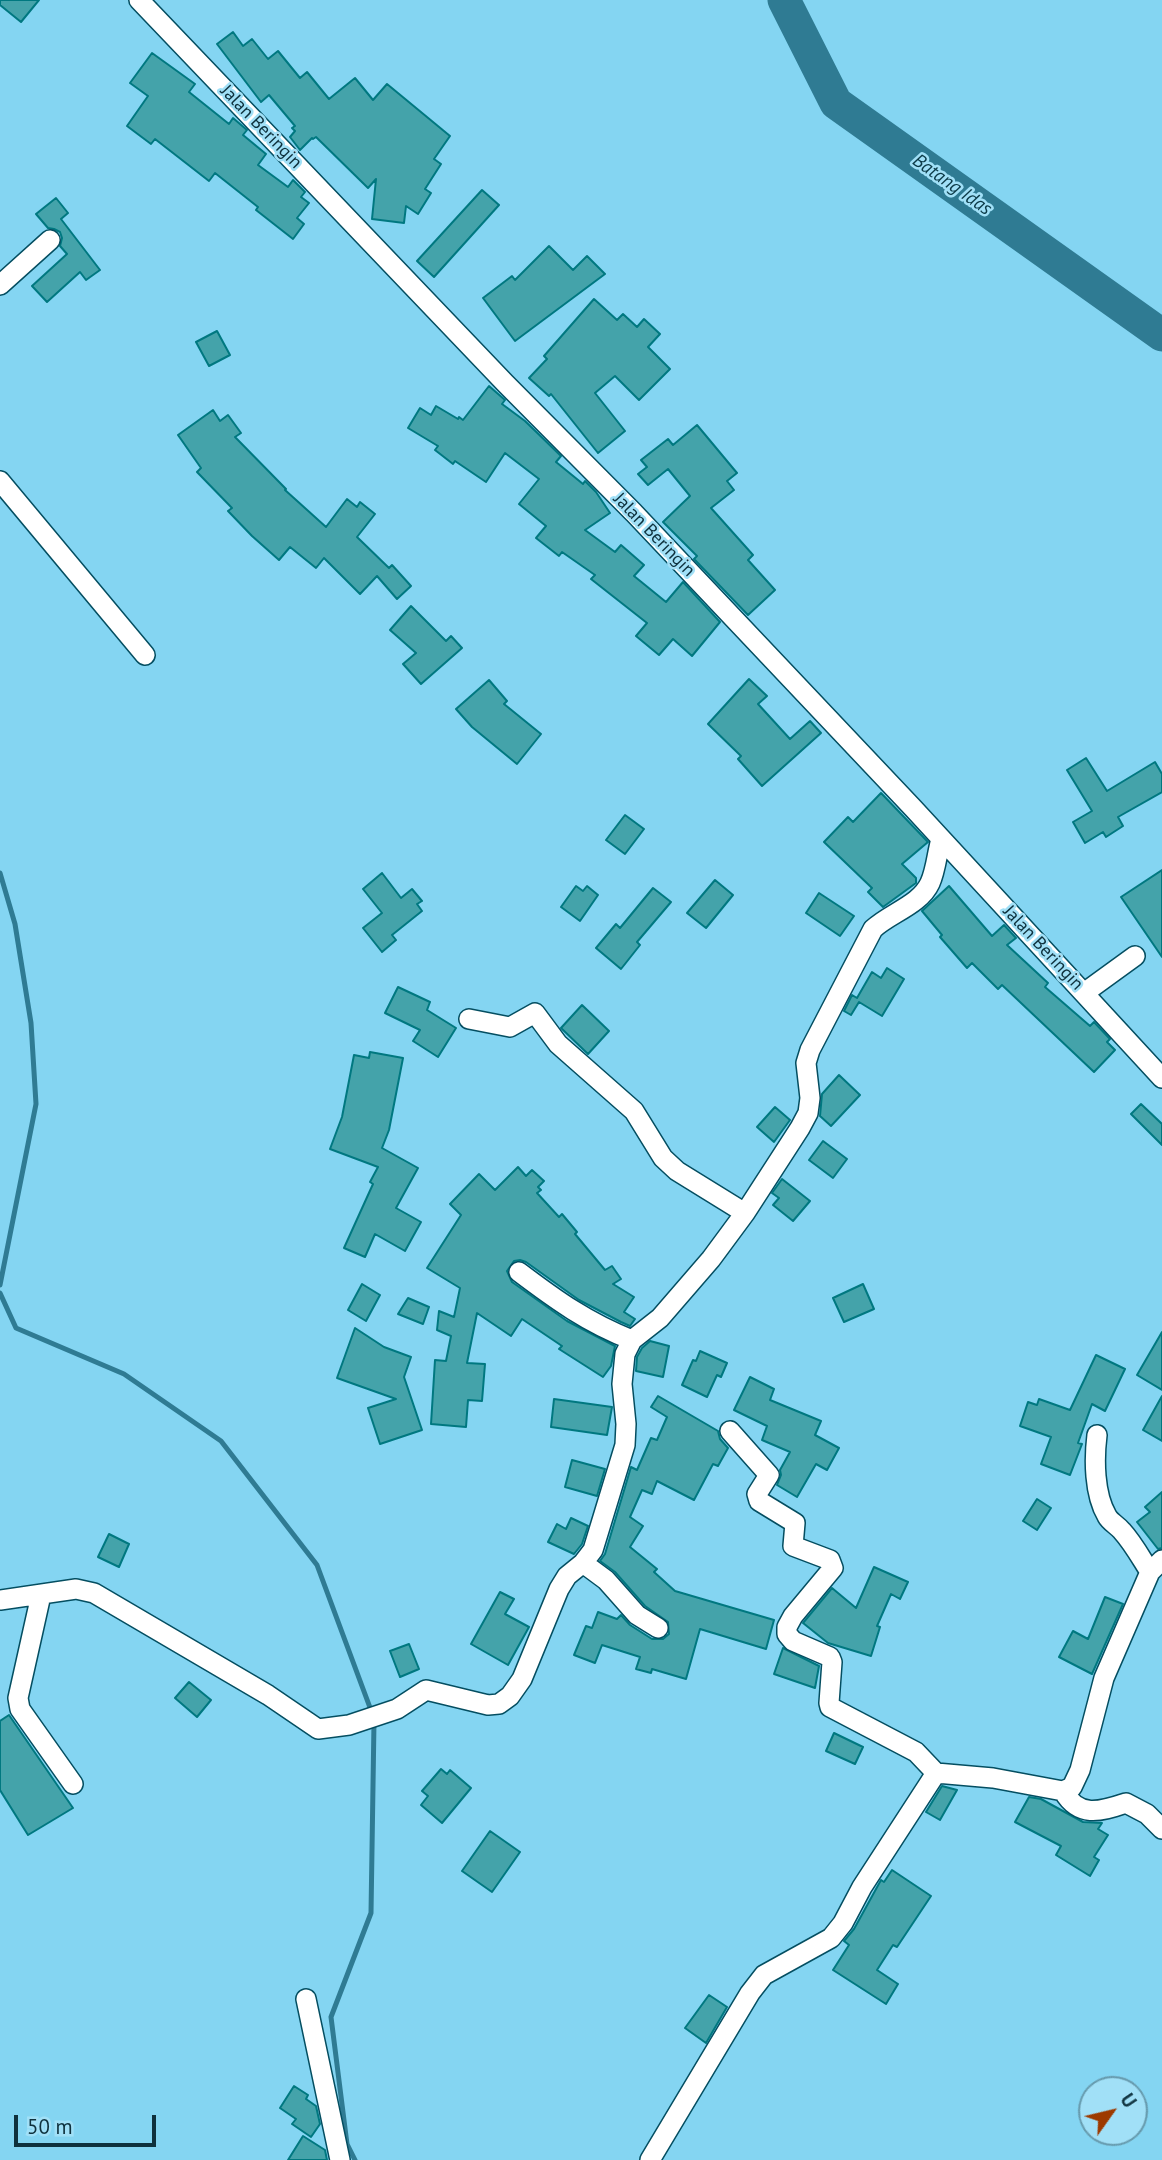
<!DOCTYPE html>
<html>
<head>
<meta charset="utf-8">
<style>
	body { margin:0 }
	#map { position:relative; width:1162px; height:2160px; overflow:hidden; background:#84d5f2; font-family:"PT Sans",sans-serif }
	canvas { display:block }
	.north { position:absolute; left:1078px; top:2076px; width:70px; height:70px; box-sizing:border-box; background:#a1e0f7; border:2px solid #669aad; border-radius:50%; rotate:56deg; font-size:19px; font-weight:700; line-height:28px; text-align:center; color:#0e313d }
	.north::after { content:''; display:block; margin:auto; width:24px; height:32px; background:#9d3a00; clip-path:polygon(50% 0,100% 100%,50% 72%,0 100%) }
	.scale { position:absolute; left:14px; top:2115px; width:142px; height:32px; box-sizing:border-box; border:4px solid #0e313d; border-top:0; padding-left:9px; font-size:21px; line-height:24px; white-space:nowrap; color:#0e313d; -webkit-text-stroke:5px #a1e0f7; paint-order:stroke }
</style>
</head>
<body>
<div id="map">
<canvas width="1162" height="2160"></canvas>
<div class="north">U</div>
<div class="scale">50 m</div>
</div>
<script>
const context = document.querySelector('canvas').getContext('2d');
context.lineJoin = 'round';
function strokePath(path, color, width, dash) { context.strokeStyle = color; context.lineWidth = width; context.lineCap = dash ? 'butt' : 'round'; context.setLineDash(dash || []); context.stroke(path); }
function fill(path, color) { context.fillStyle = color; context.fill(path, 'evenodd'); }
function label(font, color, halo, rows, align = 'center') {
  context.font = font + ' "PT Sans",sans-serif'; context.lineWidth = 5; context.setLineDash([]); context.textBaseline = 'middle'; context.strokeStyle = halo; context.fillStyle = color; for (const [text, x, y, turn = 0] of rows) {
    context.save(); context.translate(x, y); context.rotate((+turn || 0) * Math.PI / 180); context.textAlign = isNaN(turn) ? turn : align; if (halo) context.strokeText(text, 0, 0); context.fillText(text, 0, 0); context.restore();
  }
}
strokePath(new Path2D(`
	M0,873L15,924L31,1023L36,1104L0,1285
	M0,1293L16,1328L124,1374L221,1441L317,1565L372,1713
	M355,2160L347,2144L331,2017L371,1913L374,1722`), '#2f7b93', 5);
strokePath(new Path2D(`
	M784,0L836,103L1162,335`), '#2f7b93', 33);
const building = new Path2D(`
	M0,0H39L21,22L0,5Z
	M233,32L243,46L252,39L268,59L278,51L300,78L307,72L329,99L355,78L373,100L387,84L450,136L434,159L441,164L425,189L431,193L418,214L406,206L404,223L372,219L376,179L368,188L316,137L313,139L312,138L300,150L290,137L295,131L292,128L295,126L269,95L261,102L217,44Z
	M152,53L195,84L189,92L229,124L233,118L247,130L243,135L266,154L258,165L288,187L293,180L305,192L301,197L309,203L297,218L304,224L293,239L256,210L258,207L215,173L209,181L155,139L151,144L127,126L148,96L130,83Z
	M482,190L499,205L434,277L417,261Z
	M56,198L68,213L61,219L100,270L86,280L80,272L47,302L32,286L67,254L60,246L62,238L60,232L54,229L48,228L36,214Z
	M549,246L573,270L587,256L605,274L515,341L483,298L512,276L515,280Z
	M594,299L617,320L623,314L637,327L644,319L660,334L648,347L670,369L639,400L615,376L595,393L625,431L598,453L551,394L549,396L529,378L547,359L544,356Z
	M217,331L230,355L209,366L196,342Z
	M489,386L505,400L502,404L525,421L561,456L556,462L583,484L585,481L596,492L610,513L585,530L615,552L621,545L644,565L634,576L666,602L683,582L720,622L692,656L673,639L659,655L636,636L647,623L591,579L595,575L562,552L559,556L536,538L546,526L519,504L539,479L505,453L486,482L455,461L453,464L435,450L438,446L408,428L420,408L431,415L436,406L458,419L459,417L463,420Z
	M213,410L220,421L228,415L241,433L235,437L286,489L285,490L326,527L347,499L357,507L360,502L375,514L357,537L389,568L392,565L411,586L397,599L377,576L360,594L324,558L316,568L290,547L279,560L252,536L228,511L232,508L197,472L201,468L178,435Z
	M697,425L737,473L727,481L734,490L711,508L753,555L748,560L775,590L748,615L694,559L697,556L663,522L690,496L668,469L648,485L638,474L647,467L641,460L668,439L673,445Z
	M411,606L446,641L451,636L462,648L421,684L403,664L416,653L390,630Z
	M749,679L767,696L758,704L790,739L810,721L821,733L762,786L738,759L741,756L708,724Z
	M489,680L507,701L504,704L541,734L517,764L472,727L456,709Z
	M1086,758L1107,791L1155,762L1162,774V792L1118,817L1123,826L1106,837L1103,832L1085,843L1073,822L1092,811L1067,770Z
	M881,793L928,842L902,864L916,878V883L883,907L868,892L872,888L824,842L848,817L853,822Z
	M625,815L644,829L625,854L606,840Z
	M1162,870V957L1121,897Z
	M382,873L401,898L412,889L422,901L417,904L422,911L392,935L396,940L382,952L363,928L382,913L363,889Z
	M715,880L733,895L706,928L687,913Z
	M576,886L583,891L587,886L598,895L580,921L561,907Z
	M949,886L992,936L1004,925L1016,938L1007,945L1048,983L1045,987L1090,1026L1094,1022L1110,1039L1107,1042L1115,1050L1094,1072L1002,985L998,989L972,963L967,968L940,937L942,935L922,911Z
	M653,888L671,902L637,942L640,945L621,969L596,948L616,924L620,928Z
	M819,893L854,916L840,936L806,913Z
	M887,968L904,979L882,1016L859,1002L851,1015L844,1011L852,995L857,998L872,972L881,978Z
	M398,987L430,1002L427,1010L456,1028L438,1057L413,1041L420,1030L385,1013Z
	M582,1005L609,1031L588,1054L561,1028Z
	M370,1052L403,1058L389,1130L382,1148L418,1168L396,1208L421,1222L405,1251L375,1234L365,1257L344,1248L373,1184L370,1182L378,1167L330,1149L342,1117L354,1055L369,1058Z
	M839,1075L860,1095L831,1126L820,1116L822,1094Z
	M1141,1104L1162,1124V1145L1131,1114Z
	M775,1107L790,1120L774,1142L757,1127Z
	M823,1141L847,1159L833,1178L809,1160Z
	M518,1167L526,1176L532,1170L544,1181L538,1187L541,1190L537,1193L559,1217L562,1214L577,1232L575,1234L605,1270L612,1266L621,1279L613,1284L634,1297L624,1312L635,1319L630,1326L621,1322L579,1300L526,1262L520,1260L514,1261L507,1271L512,1282L567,1321L615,1346L611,1366L603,1377L559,1349L562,1346L522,1319L511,1336L477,1313L467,1363L485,1364L482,1401L468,1400L466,1427L431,1424L435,1360L446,1361L451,1336L437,1330L439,1311L454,1317L460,1288L427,1268L461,1215L450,1204L479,1174L495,1190Z
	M782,1179L810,1201L793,1221L773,1205L779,1198L772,1193Z
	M362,1284L380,1295L366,1321L348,1310Z
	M863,1284L874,1309L844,1322L833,1298Z
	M408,1298L429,1307L423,1324L398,1314Z
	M355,1328L384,1347L411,1357L404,1377L422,1430L380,1444L368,1408L396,1399L337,1378Z
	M1162,1332V1390L1137,1375Z
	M650,1341L669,1346L663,1377L636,1371L637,1357L642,1348Z
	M700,1351L727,1363L721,1377L717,1375L707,1397L682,1385L693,1360L696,1361Z
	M1096,1355L1125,1369L1105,1411L1092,1404L1078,1443L1082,1444L1070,1475L1041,1464L1051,1437L1020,1426L1028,1402L1037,1405L1039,1399L1070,1410Z
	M750,1377L774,1389L770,1400L821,1421L815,1435L839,1448L827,1470L816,1464L797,1497L777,1485L781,1475L780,1470L790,1452L762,1440L767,1426L734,1410Z
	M658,1396L718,1431L720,1439L728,1448L718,1466L713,1464L694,1500L657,1481L652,1494L642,1490L630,1517L643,1526L630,1547L657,1569L654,1572L675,1591L774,1620L766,1649L700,1629L686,1679L652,1669L651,1673L636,1669L640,1657L602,1645L595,1663L574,1655L586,1626L592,1628L598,1612L617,1619L621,1615L630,1625L652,1639H663L669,1634L668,1622L645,1606L615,1572L600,1561L605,1554L631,1467L637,1470L651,1438L657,1440L667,1417L651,1407Z
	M1162,1396V1441L1143,1430Z
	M554,1399L612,1407L607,1435L551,1427Z
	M572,1460L605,1469L597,1496L565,1487Z
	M1162,1492V1548L1158,1549L1137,1522L1150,1512L1145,1507Z
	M1037,1499L1051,1508L1037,1530L1023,1521Z
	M571,1518L588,1526L582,1544L574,1554L548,1542L557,1524L566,1529Z
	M109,1534L129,1544L119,1567L98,1557Z
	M874,1567L908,1582L900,1599L891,1594L877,1626L880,1627L871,1656L828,1643L803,1623L832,1588L856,1608Z
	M500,1592L514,1599L505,1614L529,1627L508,1665L471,1644Z
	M1105,1597L1123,1604L1092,1674L1059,1657L1073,1631L1088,1639Z
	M409,1644L419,1669L400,1677L390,1651Z
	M783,1648L819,1666L815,1688L774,1674Z
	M189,1682L211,1700L197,1717L175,1698Z
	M9,1715L73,1808L28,1835L0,1790V1721Z
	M834,1733L863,1747L855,1764L826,1751Z
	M441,1769L447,1774L450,1770L471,1788L442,1823L421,1805L428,1796L422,1791Z
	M942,1786L957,1790L940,1820L926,1812Z
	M1029,1797L1041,1799L1083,1822L1102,1823L1098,1829L1108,1835L1094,1857L1099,1860L1090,1876L1056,1855L1061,1846L1015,1822Z
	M490,1831L520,1852L492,1892L462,1871Z
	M892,1870L931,1896L897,1947L893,1945L877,1970L898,1984L886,2004L833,1970L849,1945L844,1941L854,1929L881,1880L884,1882Z
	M709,1995L727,2007L706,2043L685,2028Z
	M294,2086L308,2095L306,2099L316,2106L320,2124L311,2137L292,2124L296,2119L280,2108Z
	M303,2136L325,2150L327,2160H288Z`);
fill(building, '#44a3aa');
strokePath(building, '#007880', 2);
const minor = new Path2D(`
	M139,0L505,383L634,513L913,808L1162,1078
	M0,285L50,240
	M0,481L145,655
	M1084,993L1135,956
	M469,1019L510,1027L535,1013L558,1044L634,1111L663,1158L677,1171L745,1213
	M519,1272C556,1300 588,1323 632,1340
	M730,1431L769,1475L757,1494L759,1501L795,1523L793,1546L830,1560L833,1568L793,1616L787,1627V1634L793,1641L830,1657L832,1662L829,1703L830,1707L916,1752L936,1773
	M1097,1435C1094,1459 1094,1494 1107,1516C1110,1522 1117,1525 1122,1531C1133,1543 1141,1558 1150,1572
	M583,1563L606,1580L637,1615L658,1628
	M41,1595L18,1698L20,1709L73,1784
	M0,1600L76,1589L94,1593L268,1695L318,1729L349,1725L397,1709L426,1690L488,1705L499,1704L510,1696L522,1679L559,1589L567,1576L583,1563L593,1550L625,1445L626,1424L622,1384L625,1354L632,1340L660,1318L711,1259L745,1213L800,1128L808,1113L810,1098L806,1063L810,1050L873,929C890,913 920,905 930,883C936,870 937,853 941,839
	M1063,1791C1079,1818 1099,1812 1126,1803L1147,1814L1162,1829
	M306,1999L340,2160
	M650,2160L750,1993L764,1975L831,1938L843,1923L862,1887L936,1773L993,1778L1063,1791L1072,1787L1080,1770L1104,1678L1150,1572L1162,1560`);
strokePath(minor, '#044e61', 22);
strokePath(minor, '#fff', 19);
label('18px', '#0e313d', '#a1e0f7', [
	["Jalan Beringin",261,127,46],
	["Jalan Beringin",654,535,46],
	["Jalan Beringin",1043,948,47]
]);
label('italic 19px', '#0c3a47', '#a1e0f7', [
	["Batang Idas",952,185,35]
]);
</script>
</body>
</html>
